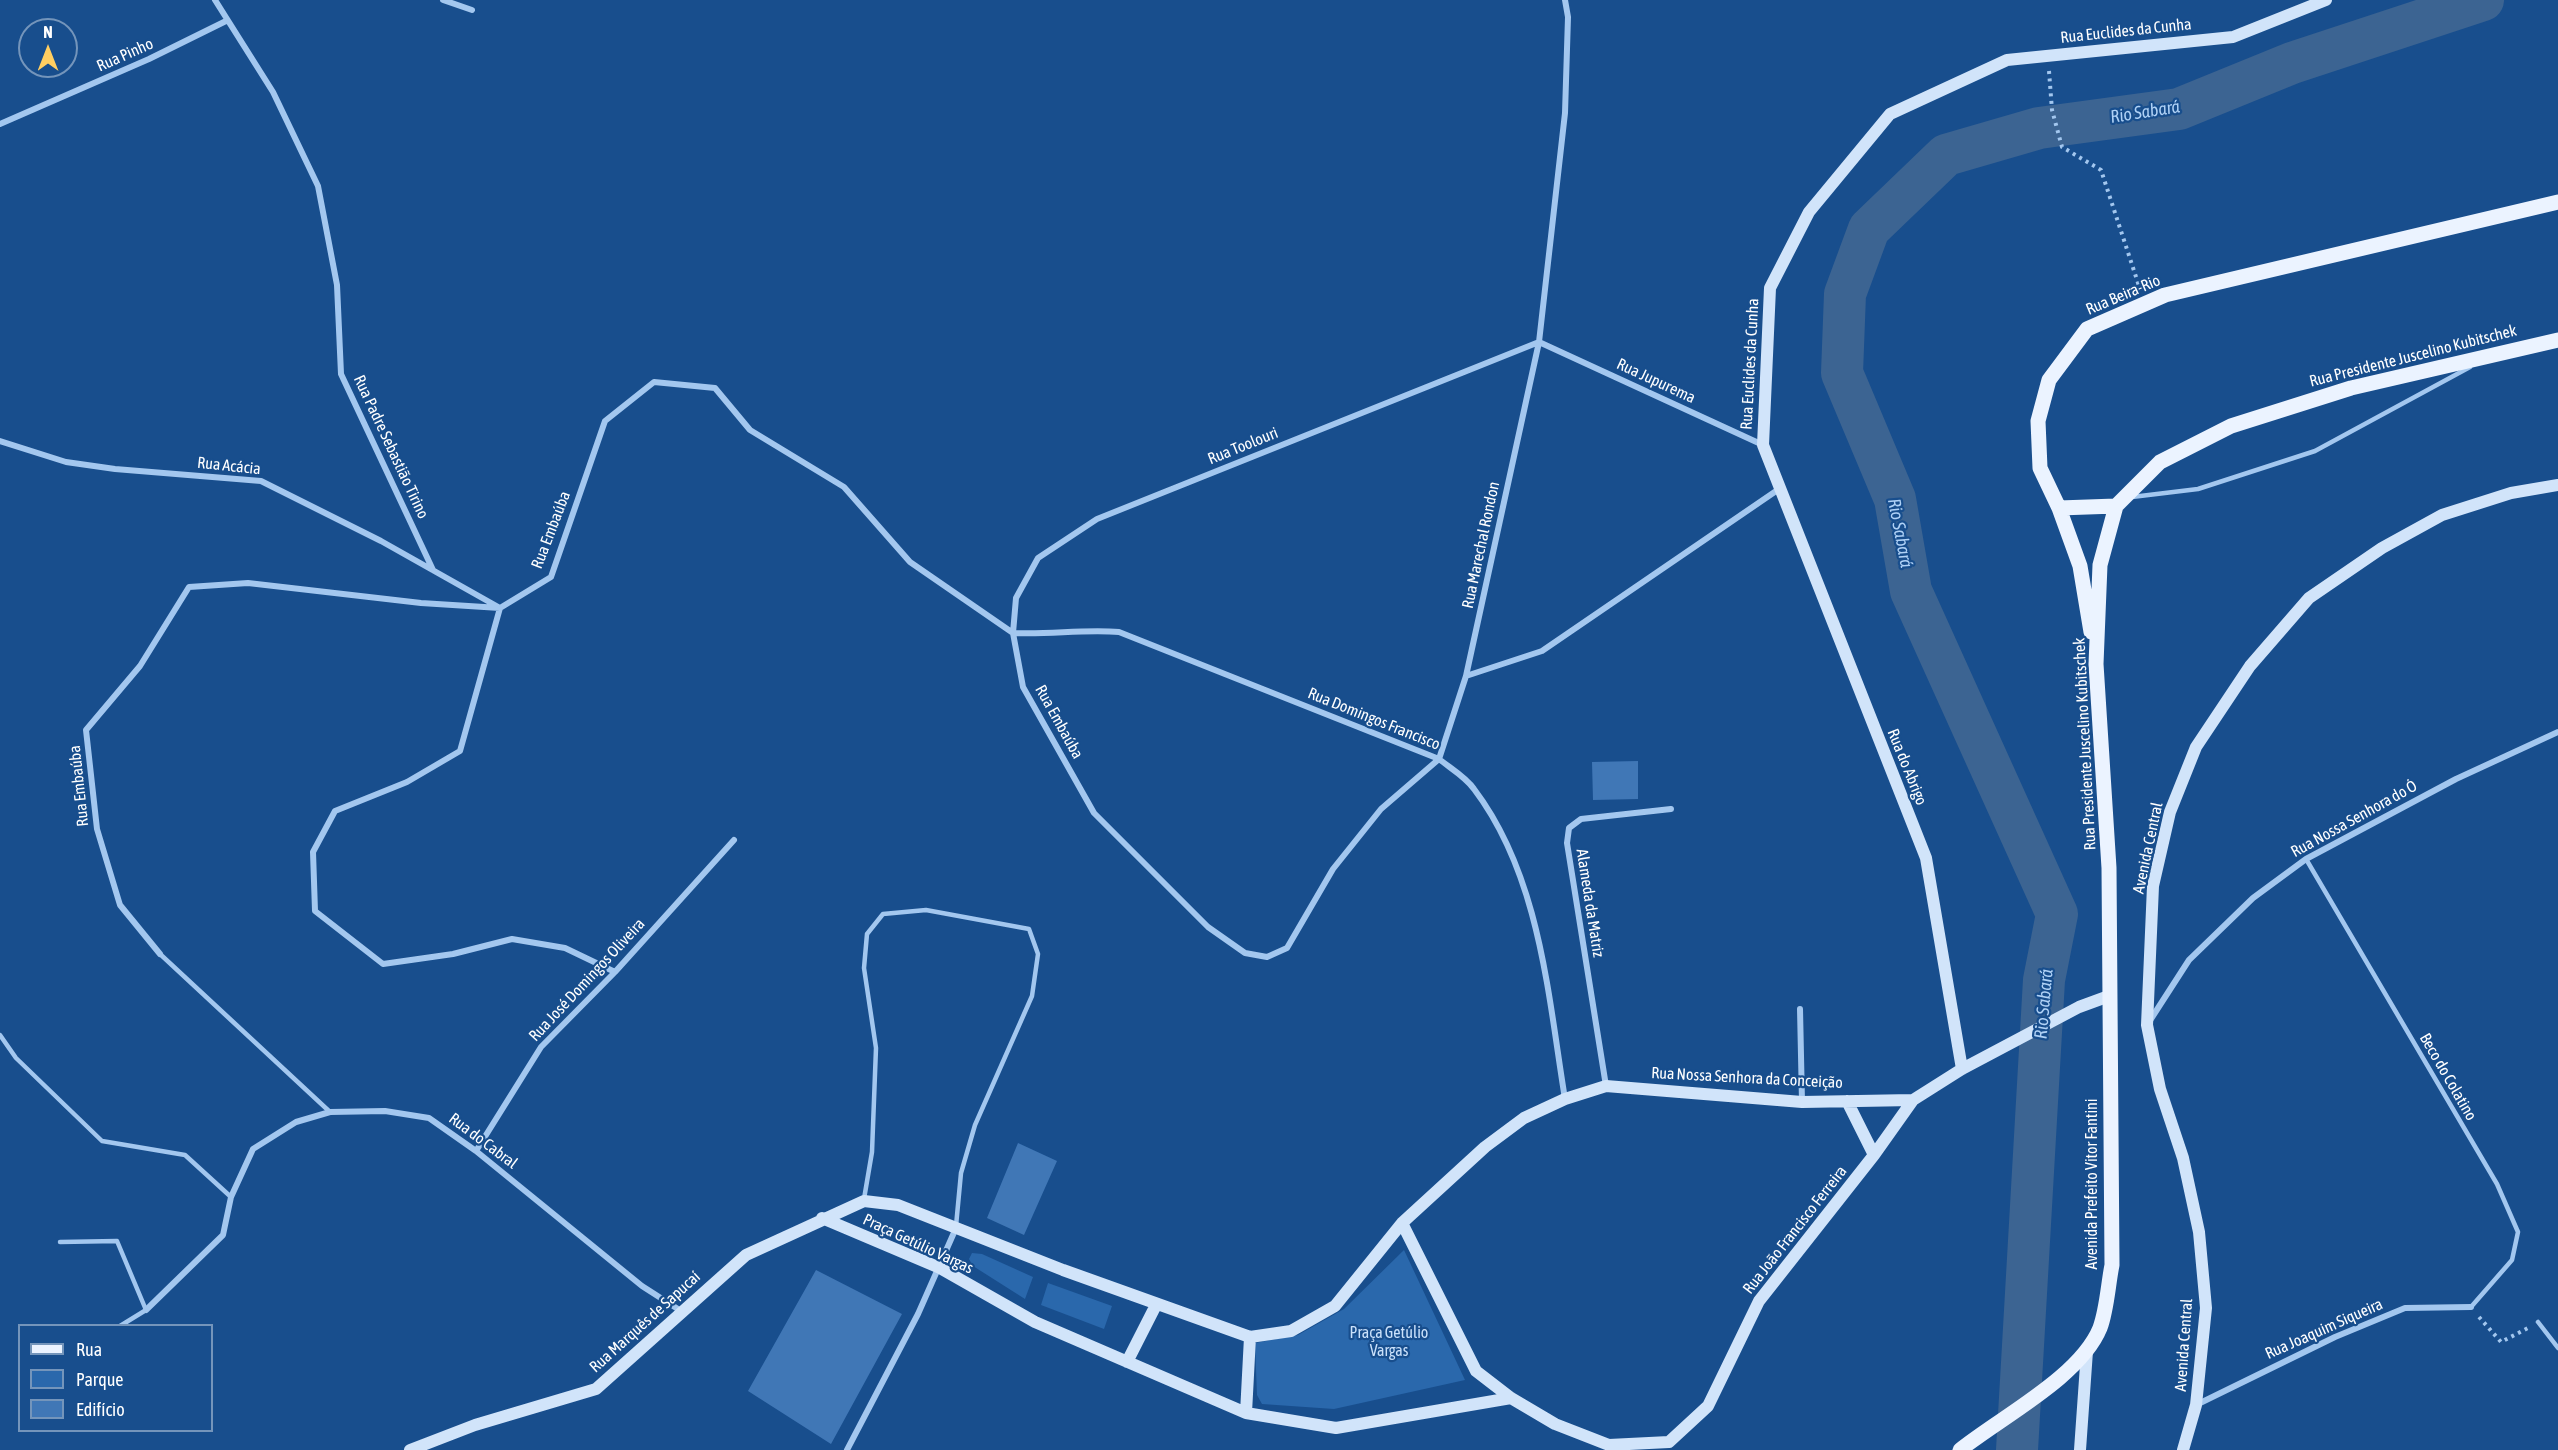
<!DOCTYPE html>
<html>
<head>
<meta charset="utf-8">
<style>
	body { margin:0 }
	#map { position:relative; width:2558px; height:1450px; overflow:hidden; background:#184e8d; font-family:"Asap Condensed",sans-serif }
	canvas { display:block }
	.legend { position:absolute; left:18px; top:1324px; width:195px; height:108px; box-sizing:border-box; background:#184e8d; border:2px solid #7495bb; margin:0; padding:8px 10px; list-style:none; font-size:18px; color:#fff }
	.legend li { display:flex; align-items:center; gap:12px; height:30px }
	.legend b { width:30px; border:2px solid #7495bb }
	.north { position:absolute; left:18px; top:18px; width:60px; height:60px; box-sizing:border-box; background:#184e8d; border:2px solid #7495bb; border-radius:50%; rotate:0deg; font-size:16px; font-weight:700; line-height:24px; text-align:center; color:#fff }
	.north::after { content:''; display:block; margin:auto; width:21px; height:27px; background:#ffce61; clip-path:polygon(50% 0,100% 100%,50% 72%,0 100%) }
</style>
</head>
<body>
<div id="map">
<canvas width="2558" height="1450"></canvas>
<ul class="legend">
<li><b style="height:8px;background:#ebf3ff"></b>Rua</li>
<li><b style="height:16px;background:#2a68ac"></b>Parque</li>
<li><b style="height:16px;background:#4077b6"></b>Edifício</li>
</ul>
<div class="north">N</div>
</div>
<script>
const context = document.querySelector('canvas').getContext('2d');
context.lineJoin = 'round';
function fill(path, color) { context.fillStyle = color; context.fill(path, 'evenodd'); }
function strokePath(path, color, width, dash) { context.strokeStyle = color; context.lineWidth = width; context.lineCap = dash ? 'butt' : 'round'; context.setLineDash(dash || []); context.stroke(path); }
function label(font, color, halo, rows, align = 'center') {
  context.font = font + ' "Asap Condensed",sans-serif'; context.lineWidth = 4.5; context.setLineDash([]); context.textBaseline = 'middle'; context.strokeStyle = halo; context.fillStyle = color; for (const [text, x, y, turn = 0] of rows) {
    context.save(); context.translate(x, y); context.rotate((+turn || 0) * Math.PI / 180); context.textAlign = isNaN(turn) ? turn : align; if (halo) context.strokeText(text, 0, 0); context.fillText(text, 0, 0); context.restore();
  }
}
fill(new Path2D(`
	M1404,1250L1465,1380L1334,1409L1262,1404L1257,1395L1255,1343L1298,1335L1344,1309Z
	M972,1253L982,1254L1033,1277L1025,1299L973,1266L969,1259Z
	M1048,1283L1112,1306L1104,1329L1041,1305Z`), '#2a68ac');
strokePath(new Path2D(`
	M2017,1450L2044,980L2057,914L1911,591L1895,499L1842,373L1845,294L1869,229L1946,155L2039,128L2179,109L2292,63L2483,0`), '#3c6492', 42);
fill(new Path2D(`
	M1638,761V799L1593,800L1592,762Z
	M1018,1143L1057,1161L1024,1235L987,1218Z
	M816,1270L902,1314L831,1444L748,1391Z`), '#4077b6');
strokePath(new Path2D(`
	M2049,71L2052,110L2062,147L2101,170L2139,286
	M2479,1317L2501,1342L2528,1328`), '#a3c7ef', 4, [3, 4.5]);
strokePath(new Path2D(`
	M2132,497L2198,489L2315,451L2470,367
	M2306,859L2497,1184L2518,1232L2512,1260L2471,1307
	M160,954L330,1112
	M0,1035L16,1058L102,1141L185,1155L231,1197
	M864,1199L872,1152L876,1048L864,968L867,934L883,914L926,910L1029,929L1038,954L1032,996L975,1125L961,1173L956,1226
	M60,1242L117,1241L146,1310L120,1326
	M2538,1322L2558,1348`), '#a3c7ef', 4.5);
strokePath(new Path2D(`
	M215,0L273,92L318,186L337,285L341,374L433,570
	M443,0L472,10
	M0,124L149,59L226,21
	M0,441L66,462L115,469L261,481L381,541L500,608L460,751L407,782L335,811L313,852L315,911L383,964L453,954L512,939L565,948L615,972
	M1466,676L1542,651L1779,489
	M160,954L120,905L97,829L86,730L140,666L189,587L248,583L421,603L500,608L551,577L605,421L654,382L715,388L750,430L844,487L910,562L1013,633L1023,687L1094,813L1208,927L1245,953L1267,957L1287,948L1333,869L1381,809L1439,759L1466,676L1539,342L1565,113L1568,17L1565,0
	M1800,1009L1802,1102
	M2149,1022L2189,960L2253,898L2306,859L2456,779L2558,732
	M1606,1086L1567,843L1569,828L1581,819L1671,809
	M1565,1099C1548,995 1540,876 1474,789C1466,777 1450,768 1439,759L1119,632C1083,629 1049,635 1013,633L1016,598L1038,558L1097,519L1539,342L1763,445
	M476,1151L541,1047L615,972L734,840
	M146,1310L223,1235L231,1197L253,1149L296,1122L330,1112L385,1111L429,1118L476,1151L642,1286L681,1311
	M2196,1405L2335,1337L2405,1308L2471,1307
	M847,1450L918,1314L956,1228`), '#a3c7ef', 6);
strokePath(new Path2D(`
	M1962,1069L1926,858L1763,445L1770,288L1809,212L1890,114L2007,60L2233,37L2326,0
	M1847,1101L1874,1155
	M822,1218L940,1268L1035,1322L1246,1413L1336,1428L1511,1398
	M1402,1223L1476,1371L1511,1398L1555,1424L1609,1445L1669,1442L1708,1406L1759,1301L1874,1155L1913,1100
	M1127,1362L1156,1305
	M1246,1413L1250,1337
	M410,1450L475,1425L596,1389L746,1255L864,1201L898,1205L1063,1270L1250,1337L1291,1331L1335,1306L1402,1223L1485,1147L1524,1118L1565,1099L1606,1086L1802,1102L1913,1100L1962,1069L2079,1007L2109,996
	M2080,1450L2087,1351
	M2183,1450L2196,1405L2206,1308L2199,1232L2183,1158L2160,1089L2147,1025L2153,886L2170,812L2196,747L2250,666L2309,598L2382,548L2442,515L2511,493L2558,485`), '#d1e4fa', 12);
strokePath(new Path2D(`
	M2059,508L2116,506
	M2091,632L2080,566L2059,508L2040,468L2038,421L2049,380L2087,329L2165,295L2558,202
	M1960,1450C2001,1417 2080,1377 2100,1328C2107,1309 2108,1285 2112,1265L2109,868L2096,664L2100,565L2116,506L2160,462L2231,426L2351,388L2558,340`), '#ebf3ff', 15);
label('16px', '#fff', '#184e8d', [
	["Rua Euclides da Cunha",2126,31,-6],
	["Rua Pinho",125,55,-24],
	["Rua Beira-Rio",2123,295,-23],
	["Rua Presidente Juscelino Kubitschek",2413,356,-14],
	["Rua Euclides da Cunha",1750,364,-87],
	["Rua Jupurema",1656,381,25],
	["Rua Toolouri",1243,446,-22],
	["Rua Padre Sebastião Tirino",391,447,65],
	["Rua Acácia",229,466,6],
	["Rua Embaúba",551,530,-69],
	["Rua Marechal Rondon",1481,545,-78],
	["Rua Domingos Francisco",1374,719,22],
	["Rua Embaúba",1059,722,61],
	["Rua Presidente Juscelino Kubitschek",2085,744,-93],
	["Rua do Abrigo",1907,767,68],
	["Rua Embaúba",79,786,-96],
	["Rua Nossa Senhora do Ó",2354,819,-29],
	["Avenida Central",2148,848,-78],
	["Alameda da Matriz",1590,903,81],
	["Rua José Domingos Oliveira",587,980,-47],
	["Beco do Colatino",2448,1077,60],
	["Rua Nossa Senhora da Conceição",1747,1078,3],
	["Rua do Cabral",483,1141,37],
	["Avenida Prefeito Vitor Fantini",2092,1184,-90],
	["Rua João Francisco Ferreira",1795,1230,-52],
	["Praça Getúlio Vargas",918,1244,25],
	["Rua Marquês de Sapucaí",645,1322,-42],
	["Rua Joaquim Siqueira",2324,1329,-24],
	["Avenida Central",2184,1345,-86]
]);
label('16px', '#cae1fb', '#184e8d', [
	["Praça Getúlio",1389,1333],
	["Vargas",1389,1351]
]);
label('italic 18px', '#afd1f6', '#184e8d', [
	["Rio Sabará",2145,112,-9],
	["Rio Sabará",1900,533,79],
	["Rio Sabará",2044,1004,-85]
]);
</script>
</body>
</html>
